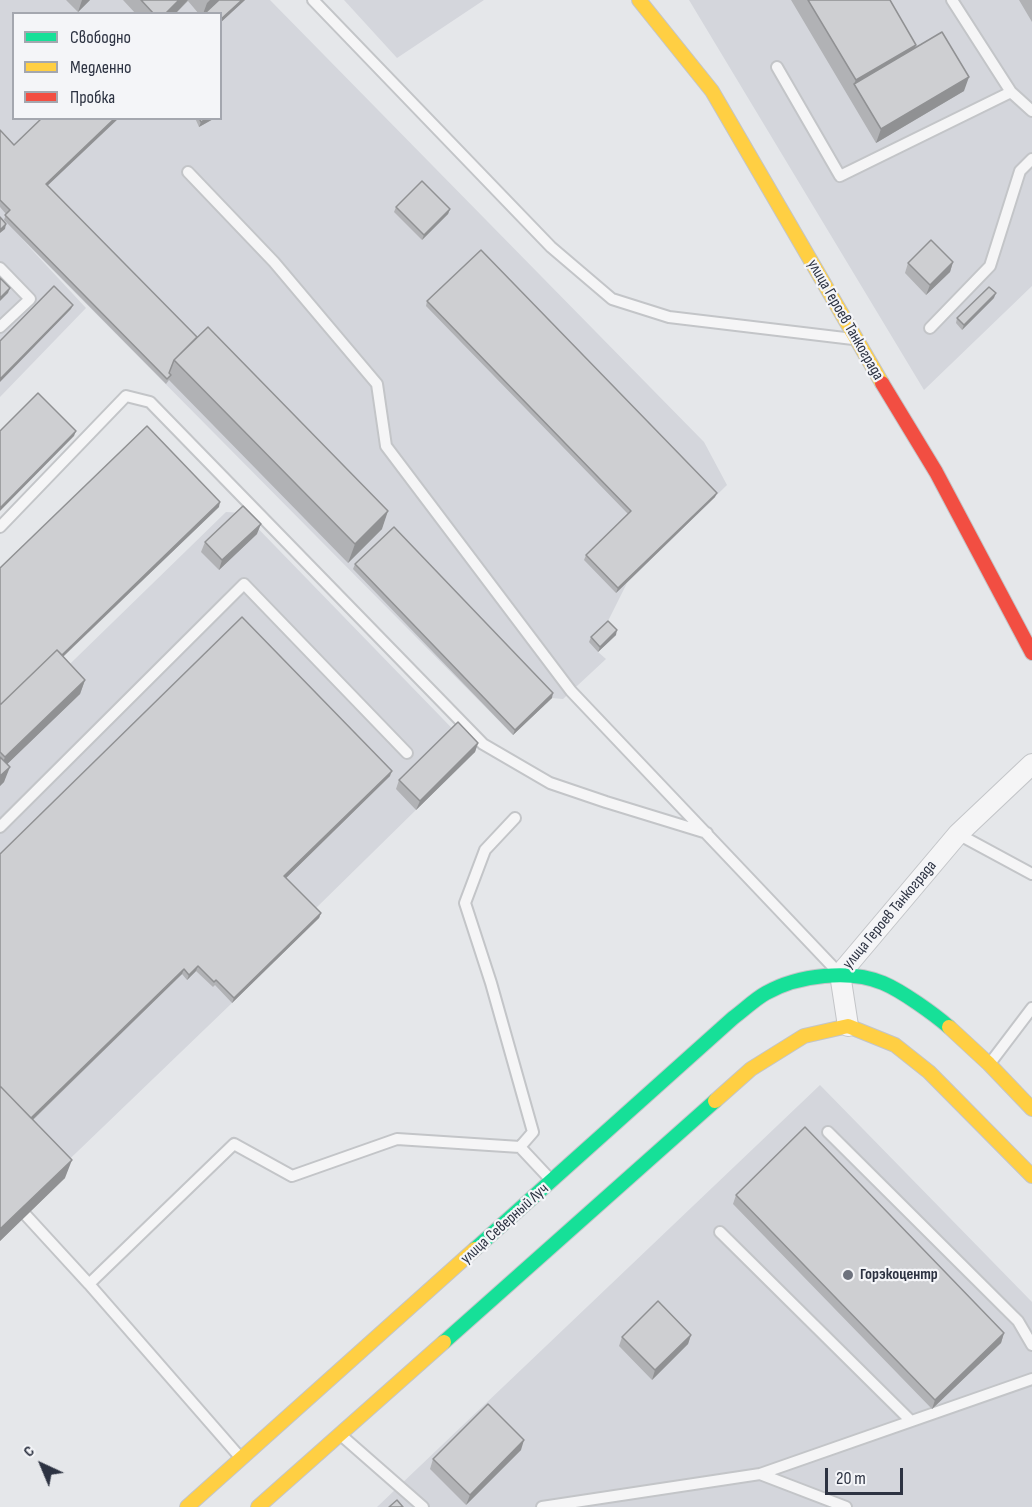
<!DOCTYPE html>
<html>
<head>
<meta charset="utf-8">
<style>
	body { margin:0 }
	#map { position:relative; width:1032px; height:1507px; overflow:hidden; background:#e5e7ea; font-family:"Sofia Sans Condensed",sans-serif }
	canvas { display:block }
	.legend { position:absolute; left:12px; top:12px; width:210px; height:108px; box-sizing:border-box; background:#f4f5f8; border:2px solid #a4a7af; margin:0; padding:8px 10px; list-style:none; font-size:18px; color:#2d3342 }
	.legend li { display:flex; align-items:center; gap:12px; height:30px }
	.legend b { width:30px; border:2px solid #a4a7af }
	.north { position:absolute; left:12px; top:1435px; width:60px; height:60px; -webkit-text-stroke:4px #f4f5f8; paint-order:stroke; rotate:316deg; font-size:16px; font-weight:700; line-height:24px; text-align:center; color:#2d3342 }
	.north::after { content:''; display:block; margin:auto; width:21px; height:27px; background:#2d3342; clip-path:polygon(50% 0,100% 100%,50% 72%,0 100%) }
	.scale { position:absolute; left:825px; top:1468px; width:78px; height:27px; box-sizing:border-box; border:3px solid #2d3342; border-top:0; padding-left:8px; font-size:18px; line-height:21px; white-space:nowrap; color:#2d3342; -webkit-text-stroke:4px #f4f5f8; paint-order:stroke }
</style>
</head>
<body>
<div id="map">
<canvas width="1032" height="1507"></canvas>
<ul class="legend">
<li><b style="height:8px;background:#16e098"></b>Свободно</li>
<li><b style="height:8px;background:#ffcf43"></b>Медленно</li>
<li><b style="height:8px;background:#f24e42"></b>Пробка</li>
</ul>
<div class="north">С</div>
<div class="scale">20 m</div>
</div>
<script>
const context = document.querySelector('canvas').getContext('2d');
context.lineJoin = 'round';
function fill(path, color) { context.fillStyle = color; context.fill(path, 'evenodd'); }
function strokePath(path, color, width, dash) { context.strokeStyle = color; context.lineWidth = width; context.lineCap = dash ? 'butt' : 'round'; context.setLineDash(dash || []); context.stroke(path); }
function label(font, color, halo, rows, align = 'center') {
  context.font = font + ' "Sofia Sans Condensed",sans-serif'; context.lineWidth = 4.5; context.setLineDash([]); context.textBaseline = 'middle'; context.strokeStyle = halo; context.fillStyle = color; for (const [text, x, y, turn = 0] of rows) {
    context.save(); context.translate(x, y); context.rotate((+turn || 0) * Math.PI / 180); context.textAlign = isNaN(turn) ? turn : align; if (halo) context.strokeText(text, 0, 0); context.fillText(text, 0, 0); context.restore();
  }
}
fill(new Path2D(`
	M0,0H270L704,442L727,485L627,583L606,625L616,635L598,652L606,659L563,699L552,698L513,735L20,237L86,308L0,397ZM14,14H220V118H14Z
	M344,0H484L397,58Z
	M689,0H1032V286L924,390Z
	M226,512L243,513L475,752L313,911L232,1003L0,1226V732Z
	M820,1085L1032,1302V1507H377Z`), '#d4d6dc');
const lane = new Path2D(`
	M313,0L551,247L612,299L669,317L853,339
	M952,0L1011,92L1032,111
	M777,67L840,176L1011,92
	M188,172L274,262L377,384L386,446L571,691L835,969
	M0,268L30,299L0,327
	M930,328L990,266L1020,171L1032,159
	M0,527L126,396L150,402L483,744L550,783L606,802L707,833
	M515,818L485,850L465,903L491,983L533,1132L520,1147L550,1179
	M0,827L244,584L407,753
	M958,834L1032,874
	M991,1062L1032,1008
	M828,1132L1018,1321L1032,1345
	M0,1187L89,1284L239,1456
	M720,1232L911,1421
	M89,1284L234,1144L292,1176L397,1139L520,1147
	M342,1436L423,1507
	M760,1474L846,1507
	M542,1507L760,1474L1032,1379`);
const street = new Path2D(`
	M848,1026L840,974L958,834L1032,764`);
const fast = new Path2D(`
	M475,1249L733,1018C744,1010 755,999 766,993C798,975 850,969 883,983C902,991 934,1014 949,1027
	M444,1342L715,1101`);
const slow = new Path2D(`
	M639,0L712,91L882,383
	M949,1027L989,1064L1032,1109
	M715,1101L751,1069L804,1036L848,1026L895,1045L929,1072L1032,1176
	M187,1507L475,1249
	M258,1507L444,1342`);
const jam = new Path2D(`
	M882,383L936,472L1032,653`);
strokePath(lane, '#c3c5c8', 14);
strokePath(street, '#c3c5c8', 22);
strokePath(fast, '#c3c5c8', 16);
strokePath(slow, '#c3c5c8', 16);
strokePath(jam, '#c3c5c8', 16);
strokePath(lane, '#f5f5f6', 10);
strokePath(street, '#f5f5f6', 20);
strokePath(fast, '#16e098', 14);
strokePath(slow, '#ffcf43', 14);
strokePath(jam, '#f24e42', 14);
fill(new Path2D(`
	M66,0H90L78,12Z
	M123,0H245L220,23V14H199L188,1L175,14H136Z
	M791,0H890L915,49L964,91L876,143Z
	M1019,0H1032V22Z
	M195,118H215L199,127Z
	M0,130L14,145L47,185L382,529L348,563L169,380L166,384L4,220L6,214L0,207Z
	M396,207L450,209L448,214L422,240L394,212Z
	M953,262L950,272L926,295L905,273L908,263Z
	M994,298L962,330L956,323L957,318Z
	M427,301L715,497L616,593L584,560L586,555L628,514L426,306Z
	M219,507L63,657L85,680L80,694L7,764L4,782L0,786V568Z
	M257,534L219,570L201,552L205,542Z
	M355,564L552,698L513,735L353,569Z
	M616,635L598,652L589,642L591,637Z
	M478,743L475,752L416,810L396,789L399,780Z
	M390,776L286,878L321,913L319,918L232,1003L215,985L213,987L196,971L187,980L182,974L33,1120L65,1178L0,1241V854Z
	M736,1195L1004,1333L1001,1343L932,1409L733,1204Z
	M691,1335L688,1344L652,1380L619,1346L622,1337Z
	M521,1450L466,1505L430,1469L433,1459Z`), '#b1b2b5');
fill(new Path2D(`
	M82,0H90L78,12Z
	M179,0H188L175,14H165Z
	M210,0H220L203,14L207,3Z
	M242,0H245L220,23V20Z
	M916,45L910,63L854,84L856,80Z
	M969,77L964,91L876,143L881,129Z
	M115,118H119L44,189L46,184Z
	M208,118H215L199,127L201,122Z
	M450,209L448,214L422,240L424,235Z
	M6,224L5,229L0,233V230Z
	M953,262L950,272L926,295L930,285Z
	M10,288L8,293L0,301V298Z
	M996,293L994,298L962,330L964,325Z
	M73,305L71,309L0,382V379Z
	M76,431L74,436L0,511V508Z
	M717,493L715,497L616,593L618,588Z
	M220,502L219,507L53,666L55,661Z
	M388,511L382,529L348,563L355,544Z
	M261,524L257,534L219,570L222,560Z
	M617,630L616,635L598,652L600,647Z
	M85,680L80,694L0,771L5,757Z
	M553,693L552,698L513,735L515,730Z
	M478,743L475,752L416,810L420,801Z
	M10,767L4,782L0,786V776Z
	M392,771L390,776L283,881L284,876Z
	M321,913L319,918L232,1003L234,998Z
	M198,966L196,971L187,980L189,975Z
	M184,969L182,974L23,1129L25,1124Z
	M72,1160L65,1178L0,1241V1229Z
	M1004,1333L1001,1343L932,1409L935,1400Z
	M691,1335L688,1344L652,1380L655,1370Z
	M524,1440L521,1450L466,1505L470,1495Z`), '#909193');
const building = new Path2D(`
	M141,0H179L165,14H154Z
	M219,0H242L220,20V14H204Z
	M808,0H890L916,45L856,80Z
	M942,32L969,77L881,129L854,84Z
	M42,118H115L46,184L197,337L174,360L169,373L171,375L167,379L5,215L10,210L0,200V130L14,145Z
	M199,118H208L201,122Z
	M422,181L450,209L424,235L396,207Z
	M0,217L6,224L0,230Z
	M931,240L953,262L930,285L908,263Z
	M481,250L717,493L618,588L586,555L631,511L427,301Z
	M0,278L10,288L0,298Z
	M54,286L73,305L0,379V341Z
	M989,287L996,293L964,325L957,318Z
	M208,327L388,511L355,544L174,360Z
	M38,393L76,431L0,508V431Z
	M147,426L220,502L62,655L57,650L0,705V568Z
	M243,506L261,524L222,560L205,542Z
	M394,527L553,693L515,730L355,564Z
	M242,617L392,771L284,876L321,913L234,998L216,980L214,982L198,966L189,975L184,969L31,1118L0,1086V854Z
	M608,621L617,630L600,647L591,637Z
	M57,650L85,680L5,757L0,752V705Z
	M458,722L478,743L420,801L399,780Z
	M0,757L10,767L0,776Z
	M0,1086L72,1160L0,1229Z
	M805,1127L1004,1333L935,1400L736,1195Z
	M658,1301L691,1335L655,1370L622,1337Z
	M488,1404L524,1440L470,1495L433,1459Z
	M397,1500L403,1507H389Z`);
fill(building, '#cecfd2');
strokePath(building, '#909193', 1.5);
for (const [x, y, r, color] of [
	[848,1275,6,"#6d727d"]
]) { const dot = new Path2D(); dot.arc(x, y, r, 0, 2 * Math.PI); context.fillStyle = color; context.fill(dot); strokePath(dot, '#f4f5f8', 2); }
label('16px', '#2d3342', '#f4f5f8', [
	["улица Героев Танкограда",845,320,60],
	["улица Героев Танкограда",890,915,-50],
	["улица Северный Луч",505,1224,-42]
]);
label('bold 16px', '#2d3342', '#f4f5f8', [
	["Горэкоцентр",860,1275]
], 'left');
</script>
</body>
</html>
